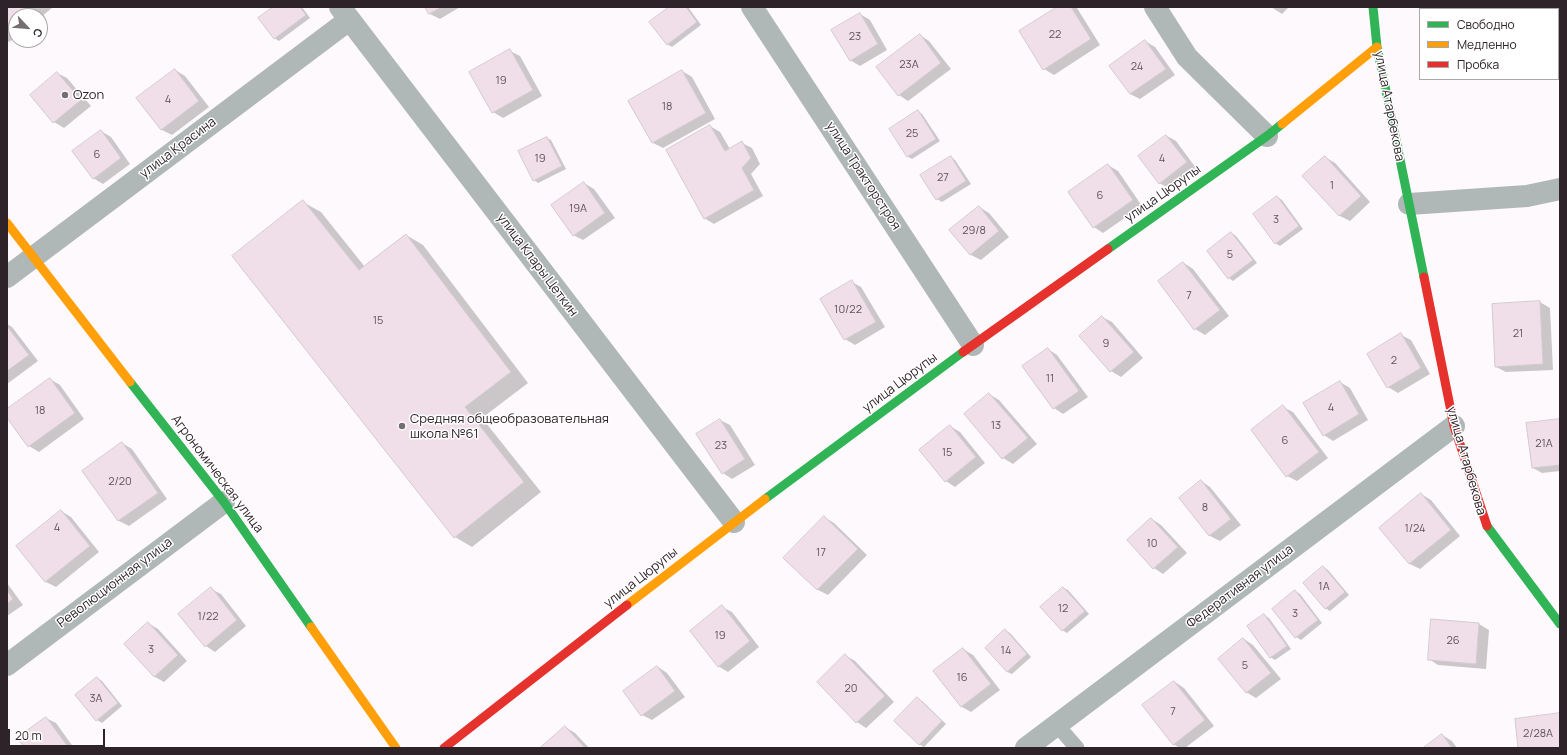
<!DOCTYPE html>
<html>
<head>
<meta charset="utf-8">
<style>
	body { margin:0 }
	#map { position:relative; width:1567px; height:755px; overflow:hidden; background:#fef9fc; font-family:Manrope,sans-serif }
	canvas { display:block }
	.frame { position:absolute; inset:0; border:8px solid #2e2329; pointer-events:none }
	.legend { position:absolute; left:1419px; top:8px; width:140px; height:72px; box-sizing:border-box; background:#fff; border:1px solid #aba7a9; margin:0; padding:5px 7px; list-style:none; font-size:12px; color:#2e2329 }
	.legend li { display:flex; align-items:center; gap:8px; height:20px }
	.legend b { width:20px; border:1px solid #aba7a9 }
	.north { position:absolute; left:8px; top:8px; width:40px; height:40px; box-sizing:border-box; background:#fff; border:1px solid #aba7a9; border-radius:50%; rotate:116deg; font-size:11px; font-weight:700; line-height:16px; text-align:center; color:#2e2329 }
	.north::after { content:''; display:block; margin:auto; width:14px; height:18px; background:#776e73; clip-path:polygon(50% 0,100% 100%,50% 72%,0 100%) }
	.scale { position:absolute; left:8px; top:729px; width:97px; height:18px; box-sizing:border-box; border:2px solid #2e2329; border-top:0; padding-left:5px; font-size:12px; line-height:14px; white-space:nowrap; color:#2e2329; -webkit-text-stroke:3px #fff; paint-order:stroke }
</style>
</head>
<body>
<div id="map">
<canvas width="1567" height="755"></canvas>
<div class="frame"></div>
<ul class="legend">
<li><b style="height:5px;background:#30b455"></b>Свободно</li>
<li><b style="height:5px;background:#ff9f0a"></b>Медленно</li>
<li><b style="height:5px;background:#e5322d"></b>Пробка</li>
</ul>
<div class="north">С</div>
<div class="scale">20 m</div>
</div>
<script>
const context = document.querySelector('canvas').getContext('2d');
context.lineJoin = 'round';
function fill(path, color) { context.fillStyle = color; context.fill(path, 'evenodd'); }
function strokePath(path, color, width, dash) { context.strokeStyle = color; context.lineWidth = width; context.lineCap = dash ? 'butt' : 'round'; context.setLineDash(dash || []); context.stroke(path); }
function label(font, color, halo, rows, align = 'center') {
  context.font = font + ' Manrope,sans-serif'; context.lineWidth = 3; context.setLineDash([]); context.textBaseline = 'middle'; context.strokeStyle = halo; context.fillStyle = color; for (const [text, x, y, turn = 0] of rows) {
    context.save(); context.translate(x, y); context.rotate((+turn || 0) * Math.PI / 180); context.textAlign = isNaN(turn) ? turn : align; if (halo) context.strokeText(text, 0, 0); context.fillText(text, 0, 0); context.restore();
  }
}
fill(new Path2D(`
	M7,7H53L40,18V16H16V37L9,42L7,41Z
	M275,7H302L310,18L279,41L274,38Z
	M426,7H460L440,19L430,14Z
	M670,7H688L701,25L672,47L667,44Z
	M1059,7L1077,8L1100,45L1054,75L1044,69Z
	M1271,7H1289L1282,14Z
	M860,14L870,20L887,50L860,66L850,60Z
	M920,35L929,41L951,69L908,101L899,95Z
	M1145,41L1155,47L1175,75L1140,99L1130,94Z
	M510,51L520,56L542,96L503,118L493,112Z
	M175,70L185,76L209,107L172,135L162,130L138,98Z
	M682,71L692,77L715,119L663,148L653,143L630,101Z
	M57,73L67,78L91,106L64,128L54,122L31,95Z
	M918,111L922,114L940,141L912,159L907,156Z
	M710,126L720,132L730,149L742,143L752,148L760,164L751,174L763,196L714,224L704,218Z
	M101,131L111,137L130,164L103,184L93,178Z
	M1167,136L1176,141L1196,168L1169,188L1159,183Z
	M547,138L551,140L566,169L538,183L534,180Z
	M951,157L955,160L971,184L942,202L937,199Z
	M1325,157L1335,163L1370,202L1350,221L1340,216L1303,176Z
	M1108,165L1118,171L1142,206L1103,233L1094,227Z
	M584,183L594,189L615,218L583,240L573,235Z
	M1277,197L1282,200L1303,229L1280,246L1275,243Z
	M303,202L321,212L365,267L406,235L423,245L528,383L482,418L541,492L472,547L455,537Z
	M979,207L989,213L1009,237L981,260L971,255L951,230Z
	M1231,233L1236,236L1257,263L1233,281L1229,278Z
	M1184,263L1193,269L1229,316L1205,335L1195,329Z
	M852,282L861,287L885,327L855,345L845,339Z
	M1540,302L1550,308L1553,370L1506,372L1496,367Z
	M1102,317L1112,322L1143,358L1121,377L1111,371Z
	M7,324L12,327L38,361L7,384Z
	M1401,335L1411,340L1430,374L1398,393L1388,387Z
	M1048,349L1057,355L1088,397L1063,414L1054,408Z
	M50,379L60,385L84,419L39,452L29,446L7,416V410Z
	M1340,382L1350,388L1368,420L1333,441L1324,435Z
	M989,394L999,400L1037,444L1013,464L1003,458L966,414Z
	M1283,407L1293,412L1328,458L1297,481L1287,476Z
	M720,420L730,425L755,465L732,479L723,473Z
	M1560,420V471L1542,473L1533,468Z
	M950,426L960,432L985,463L955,487L946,481Z
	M122,443L132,449L167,499L129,526L119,521L84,471Z
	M1201,481L1210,487L1241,525L1220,541L1210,536L1180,498Z
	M1421,494L1431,500L1460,536L1420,569L1410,564L1381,528Z
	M61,511L71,517L99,552L56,587L46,582L17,546Z
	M824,517L834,523L867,555L828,595L818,590L785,558Z
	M1152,519L1161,525L1187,553L1163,574L1154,568Z
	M1323,567L1328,570L1349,595L1330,611L1325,608Z
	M7,583L23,605L7,616Z
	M1064,588L1068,590L1089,614L1067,633L1062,630Z
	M211,589L221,594L246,626L215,652L206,646Z
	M1295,591L1300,594L1322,623L1301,640L1296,637L1273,609Z
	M722,607L732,612L759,647L728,672L718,666Z
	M1264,615L1269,618L1291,649L1275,660L1270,657Z
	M1432,620L1479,624L1489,630L1486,669L1438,665L1429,659Z
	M148,623L158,629L187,661L164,682L155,677L125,645Z
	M1006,631L1010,633L1031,657L1012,674L1007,672Z
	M1244,639L1253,645L1281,679L1256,698L1246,692Z
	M963,649L973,655L1000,690L971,712L962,707Z
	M845,655L855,661L894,702L866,728L857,722L818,682Z
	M658,667L667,673L685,697L652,720L642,715Z
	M97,678L102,681L122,706L102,723L97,720Z
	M1175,682L1184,688L1214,726L1185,748H1180L1173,744Z
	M917,699L922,701L946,724L924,747L919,744Z
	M46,718L56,723L74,748H26Z
	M565,727L575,733L589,748H542Z
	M1442,735L1452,741L1457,748H1425Z`), '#0003');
const building = new Path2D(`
	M7,7H29L16,16L7,25Z
	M273,7H300L306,15L274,39L258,18Z
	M425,7H442L429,14Z
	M669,7H686L697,22L667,45L649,22Z
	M1057,7H1071L1091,39L1043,70L1019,31Z
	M860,13L878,44L850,61L831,30Z
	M920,34L941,63L898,96L876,67Z
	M1145,40L1166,69L1130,94L1109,66Z
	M510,49L533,90L492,113L469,72Z
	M175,69L199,101L161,130L136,98Z
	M682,70L706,113L652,143L628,101Z
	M57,72L81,100L53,123L30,95Z
	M918,110L936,139L907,157L889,129Z
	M710,125L725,151L742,141L751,158L742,168L754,190L704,219L666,150Z
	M101,130L121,158L93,179L72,151Z
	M1166,135L1187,162L1159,184L1138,156Z
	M547,137L562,166L533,181L518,151Z
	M951,156L966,181L936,200L920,175Z
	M1325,156L1361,196L1339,216L1302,176Z
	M1108,164L1133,200L1093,228L1068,192Z
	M584,182L605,213L573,236L551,205Z
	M1277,196L1299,226L1275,244L1253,214Z
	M303,200L359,270L406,234L511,372L465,407L524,482L454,538L232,256Z
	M979,206L999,231L970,255L949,230Z
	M1231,232L1253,260L1228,279L1207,251Z
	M1183,262L1220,310L1194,330L1158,281Z
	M852,280L876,322L844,340L820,299Z
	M1540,301L1543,364L1495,367L1492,304Z
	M1102,316L1134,352L1110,372L1079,336Z
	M7,326L29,355L7,371Z
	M1401,333L1421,368L1387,388L1367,354Z
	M1048,348L1079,391L1053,409L1022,366Z
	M50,378L75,413L28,447L7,418V409Z
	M1340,381L1359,414L1323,436L1303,403Z
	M989,393L1028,438L1002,459L964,414Z
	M1283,405L1319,452L1286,477L1251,430Z
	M720,419L745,459L722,474L696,434Z
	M1560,419V465L1532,468L1526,423Z
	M950,425L976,457L945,482L919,450Z
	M122,442L158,493L118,521L82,471Z
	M1201,480L1231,519L1209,536L1179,498Z
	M1421,493L1451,530L1409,564L1379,528Z
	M61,510L90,546L45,582L16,546Z
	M824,516L858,549L817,590L783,558Z
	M1151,518L1178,547L1153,569L1127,540Z
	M1323,566L1345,592L1325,609L1303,583Z
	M211,587L237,620L205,647L178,614Z
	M1063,587L1085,611L1062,631L1040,607Z
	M7,590L13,599L7,604Z
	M1295,590L1318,620L1295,638L1272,609Z
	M722,605L750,641L718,667L690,631Z
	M1264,614L1287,646L1270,658L1247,626Z
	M1431,619L1479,623L1476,664L1428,660Z
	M148,622L178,655L154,677L124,644Z
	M1005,629L1027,654L1007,672L985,648Z
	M1243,638L1271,673L1246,693L1218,659Z
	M963,648L991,684L961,707L933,671Z
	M845,654L885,696L856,723L817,682Z
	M657,666L675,691L641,716L623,691Z
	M97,677L118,703L96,721L75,695Z
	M1174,681L1205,720L1173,745L1142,705Z
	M917,697L942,721L919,745L894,721Z
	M1560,713V748H1518L1515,719Z
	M46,717L69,748H25L17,738Z
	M565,726L585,748H540Z
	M1442,734L1452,748H1423Z`);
fill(building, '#f0dfe9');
strokePath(building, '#d3cacf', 1);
strokePath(new Path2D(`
	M1057,725L1077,748`), '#afb8b6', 15);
strokePath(new Path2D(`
	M340,7L734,522
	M752,7L973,345
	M1155,7L1187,57L1267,136
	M1409,204L1527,196L1560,189
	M7,277L349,20
	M7,665L224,502
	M1026,748L1454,426`), '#afb8b6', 22);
strokePath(new Path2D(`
	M1373,7L1377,47L1424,277
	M1108,249L1267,136L1282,124
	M130,382L224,502L311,627
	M765,499L963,352
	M1487,526L1560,624`), '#30b455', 9);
strokePath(new Path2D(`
	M1282,124L1377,47
	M7,223L130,382
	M627,605L765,499
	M311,627L396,748`), '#ff9f0a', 9);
strokePath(new Path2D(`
	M1424,277L1454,426L1487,526
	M963,352L1108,249
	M444,748L627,605`), '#e5322d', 9);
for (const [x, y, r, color] of [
	[65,95,4,"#776e73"],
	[402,426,4,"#776e73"]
]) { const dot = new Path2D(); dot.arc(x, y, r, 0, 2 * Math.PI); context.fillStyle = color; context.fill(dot); strokePath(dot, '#fff', 1.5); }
label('11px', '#5e5259', null, [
	["22",1055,35],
	["23",855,37],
	["23А",909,65],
	["24",1137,67],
	["19",501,81],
	["4",168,100],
	["18",667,107],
	["25",912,134],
	["6",97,155],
	["19",540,159],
	["4",1162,159],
	["27",943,178],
	["1",1332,186],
	["6",1100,196],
	["19А",578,209],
	["3",1276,220],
	["29/8",974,231],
	["5",1230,255],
	["7",1189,296],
	["10/22",848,310],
	["15",378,321],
	["21",1518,334],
	["9",1106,344],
	["2",1394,361],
	["11",1050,379],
	["4",1331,408],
	["18",40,411],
	["13",996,426],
	["6",1285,441],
	["21А",1544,444],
	["23",721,446],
	["15",947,453],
	["2/20",120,482],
	["8",1205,508],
	["4",57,528],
	["1/24",1415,529],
	["10",1152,544],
	["17",821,553],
	["1А",1324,587],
	["12",1063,609],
	["3",1295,614],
	["1/22",208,617],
	["19",720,636],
	["26",1453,641],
	["3",151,650],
	["14",1006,651],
	["5",1245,666],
	["16",962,678],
	["20",851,689],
	["3А",96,699],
	["7",1173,712],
	["2/28А",1538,734]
]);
label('13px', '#2e2329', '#fff', [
	["Ozon",73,95],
	["Средняя общеобразовательная",410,419],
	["школа №61",410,434]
], 'left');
label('13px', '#2e2329', '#fff', [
	["улица Атарбекова",1389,106,79],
	["улица Красина",178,148,-37],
	["улица Тракторстроя",863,176,57],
	["улица Цюрупы",1163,194,-35],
	["улица Клары Цеткин",537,265,53],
	["улица Цюрупы",900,383,-37],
	["улица Атарбекова",1466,461,74],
	["Агрономическая улица",217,474,53],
	["улица Цюрупы",641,578,-38],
	["Революционная улица",115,583,-37],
	["Федеративная улица",1240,587,-37]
]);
</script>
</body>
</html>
